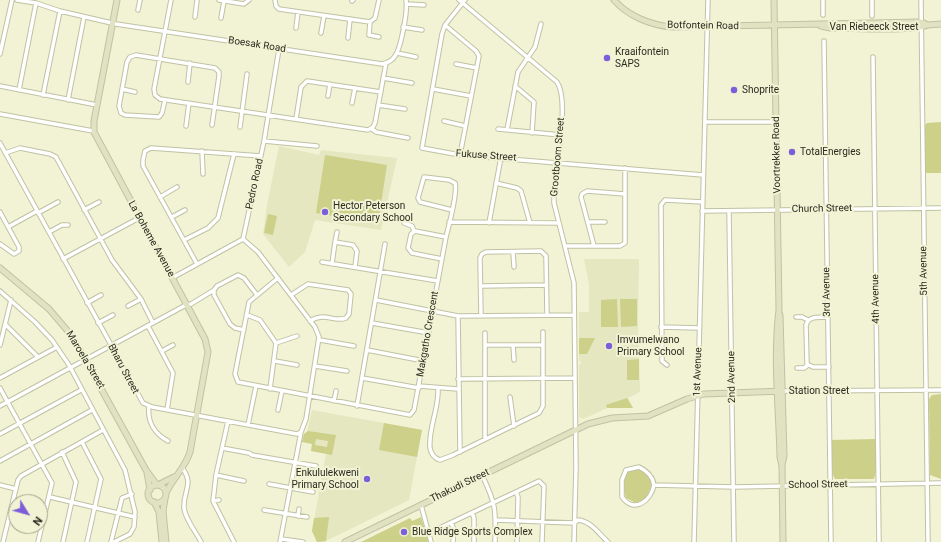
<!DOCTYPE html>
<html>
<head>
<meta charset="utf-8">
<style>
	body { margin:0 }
	#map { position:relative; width:941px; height:542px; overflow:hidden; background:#f1f3d4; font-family:Roboto,sans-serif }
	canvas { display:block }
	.north { position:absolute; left:8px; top:494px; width:40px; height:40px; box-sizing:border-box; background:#f1f3d4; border:1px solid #a1a38b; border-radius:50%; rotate:127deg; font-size:11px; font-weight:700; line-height:16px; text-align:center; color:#292a1e }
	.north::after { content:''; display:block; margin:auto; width:14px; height:18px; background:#7c5ed8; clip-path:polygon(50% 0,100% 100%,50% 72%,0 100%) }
</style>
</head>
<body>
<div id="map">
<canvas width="941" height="542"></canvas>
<div class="north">N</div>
</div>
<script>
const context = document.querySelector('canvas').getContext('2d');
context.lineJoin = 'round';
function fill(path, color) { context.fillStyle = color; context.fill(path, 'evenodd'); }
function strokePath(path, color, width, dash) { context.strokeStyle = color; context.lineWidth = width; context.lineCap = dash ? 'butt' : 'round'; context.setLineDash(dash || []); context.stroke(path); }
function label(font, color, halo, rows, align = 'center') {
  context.font = font + ' Roboto,sans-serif'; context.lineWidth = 4; context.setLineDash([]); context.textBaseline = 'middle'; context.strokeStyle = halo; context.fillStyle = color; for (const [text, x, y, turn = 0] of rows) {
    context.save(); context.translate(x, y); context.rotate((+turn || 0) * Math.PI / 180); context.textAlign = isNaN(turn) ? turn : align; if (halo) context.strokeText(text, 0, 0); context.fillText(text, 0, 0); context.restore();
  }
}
fill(new Path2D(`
	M279,146L319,155L321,150L397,158L381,230L315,220L305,252L289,267L263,234L267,205Z
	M584,259H639L638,319L640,392L628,398L633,408H607L583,419L579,417V366L581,362L579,360V312H589V284Z
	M312,410L422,430L409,500L324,542H317L312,531L326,454L311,451L312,444L302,442L304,434L307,432Z`), '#e4e7c0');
fill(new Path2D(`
	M941,122V173H925V125L927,123Z
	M325,155L387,165L378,223L316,213Z
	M268,214L277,216L273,235L264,233Z
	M617,299L618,327H601V300Z
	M620,299H637V326L621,327Z
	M579,338H595L587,354H579Z
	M639,359V380H627V360Z
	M941,394V479L930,475L929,399L932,395Z
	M627,398L633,408H607L606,405Z
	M384,423L422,430L417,457L379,450Z
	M308,431L336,435L332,455L311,451L312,444L302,442L304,434ZM316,439L328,441L327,447L315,445Z
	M876,439L877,467L874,479H835L832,473L831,440Z
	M636,469L645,472L653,483L646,498L636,503L626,498L623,486L626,473Z
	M329,517L326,541L317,542L312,531L314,518Z
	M421,517L429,542H361L410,518L412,521Z`), '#ccd089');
const street = new Path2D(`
	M17,0L36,3L60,11L116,24L382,64C387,63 392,61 395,56C401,48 408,10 406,0
	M171,0L154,89L155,95L160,99L368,130L373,127L375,123L386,63
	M219,0L244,4L249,0
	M275,0L276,6L279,9L370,22L375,18L379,0
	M459,0L557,82C571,103 553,175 554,203L574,283L576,468L574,542
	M465,0L445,25L442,34L422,148L460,155L703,175
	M823,0V15
	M872,0V16
	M921,0L928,542
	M352,1L353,0
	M407,4L424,5
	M138,10L140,0
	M195,17L197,0
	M221,18L224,1
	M370,22L369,35L379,37
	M445,25L476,51L479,56L460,155
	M403,27L422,30
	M296,28L298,12
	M321,33L324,16
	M348,38L350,19
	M824,41L831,542
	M397,53L416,57
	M0,54L12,0
	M873,57L879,542
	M456,64L477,68
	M383,78L412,83
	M188,82L190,63
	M0,86L97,105
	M515,86L534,102L532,133
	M122,89L135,92
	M433,89L471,96
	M19,90L36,3
	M43,95L60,11
	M328,96L330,84
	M68,100L84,17
	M165,100L162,113L159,117L125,115L121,113L119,106L127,62L130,57L136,55L215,68L219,72V76L212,125
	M352,103L355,88
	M378,105L405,109
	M0,114L93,131
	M296,119L301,87L307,81L381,92
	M444,121L465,126
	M705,122H777
	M186,126L189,103
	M240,127L247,74
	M372,129L376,132L408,138
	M498,129L561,135
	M507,130L518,72L535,47L541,24
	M264,141L317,146
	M0,143L143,403L152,407L297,434L301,432
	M202,151L203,174
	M5,153L20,148L50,154L56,157L112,260L141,299L153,323
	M496,183L517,188L521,191L530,223
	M160,197L177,187
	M84,210L99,202
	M702,211L941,208
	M0,212L19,247V251L14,254L0,244
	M729,212L734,542
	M38,213L58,202
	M172,217L185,210
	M449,222L559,223
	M588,222H605
	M404,223L412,226L414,231
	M489,223L501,157
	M8,227L37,211
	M49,232L62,225H68
	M243,239L258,252L315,327L319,337L306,419L301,432L280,542
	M184,240L208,228L218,218L234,154
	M335,242L337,232
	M565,246H620L625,243V168
	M594,246L581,197L582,194L587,191L625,194
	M513,252L514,267
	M63,259L139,218
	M442,259L412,253L408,248L411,234L415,231L446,237
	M322,262L438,281
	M197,264L143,166V160L145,151L151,148L261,156
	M332,264L335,242L353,245L357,251L355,267
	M172,278L243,239L264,141L279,49
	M278,278L249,302L235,374L238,382L410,415L414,410L446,237C449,224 458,194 455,183L449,180L424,177L418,198L420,202L452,210
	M481,286L546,285
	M0,291L35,322L52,340L69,365L125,470L135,512L134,527L130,534L114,542
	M291,295L308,284L348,290L351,294L349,314L346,318C333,323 326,311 310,321
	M376,300L458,316L574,315
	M87,303L101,295
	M128,306L141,299
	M247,315L260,320L276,343L270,389
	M458,316L460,452
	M481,316L480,258L482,254L486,252L541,251L546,256L547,315
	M796,317H802L808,320
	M828,317C819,318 809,315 806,325L807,364L813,367H829
	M98,323L113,315
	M372,323L429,333
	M5,324L38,357
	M148,326L173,373L167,410
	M661,327L699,328
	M244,330L235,328L230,324L214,295V290L217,286L238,275L244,278L257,295
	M485,333V439
	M320,340L354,346
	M276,343L297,336
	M0,345L11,300
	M513,345L514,360
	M543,345V332
	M367,350L424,361
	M162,351L173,345
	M275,361L297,365
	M667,365L662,361L661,205L665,200L703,202
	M315,366L347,371
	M797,368H804L808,365
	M0,378L57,347
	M362,378L419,388
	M458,379L575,378
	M419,386L458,389
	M0,388L52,483L38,542
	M438,389C439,409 428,429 430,448C431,454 434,458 440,460L453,455L539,413L543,406V345H485
	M783,391L941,390
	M510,397L514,426
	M334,401L336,391
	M0,406L184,306L191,304L214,290
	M149,406C147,422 155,434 168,441
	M357,406L385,244
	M278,410L282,391
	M228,421L216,475L213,501L234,542
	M248,425L256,386
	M0,434L81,390
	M82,442L101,479L87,542
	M222,448L249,453L252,455L316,466
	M62,452L76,482L63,542
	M0,461L92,410
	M639,467C647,471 653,477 654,485C651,501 634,514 622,497V480L626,470Z
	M183,469C194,485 183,490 184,508C185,519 196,532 201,542
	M216,475L244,481
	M482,475C496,504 496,510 495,542
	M269,484L313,492
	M0,485L16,489
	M654,485L734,487L941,483
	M516,492L518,497L517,542
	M50,497L135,517
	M213,501L219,500
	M421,505L431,542
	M264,510L307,517
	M472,513L474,518V542
	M298,516L299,509
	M496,520L574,523L578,520C591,521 599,534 608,542
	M451,523L454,529L453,542
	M429,533L539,481L544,486L542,542
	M281,539L303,542
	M3,542L18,480L21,476L103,430
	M111,542L122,498L132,494
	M694,542L708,0`);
const secondary = new Path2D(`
	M117,0L94,121V132L205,339L208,352L190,452C185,468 173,478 166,493
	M614,0C628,16 650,25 672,27L921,22L928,25L941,24
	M774,0L779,310C773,358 779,409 780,457L782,466L783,542
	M821,26L830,28C854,28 909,32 928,25
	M0,268L49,309L72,336L146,470L157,485
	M780,315L784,456L782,465
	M147,473L150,490
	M158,485L174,477
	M148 494a9 9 0 1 1 18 0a9 9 0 1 1-18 0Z
	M165,499L163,511L166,542
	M154,502L159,512L162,542
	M345,542L588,424L612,418L648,416L687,399L704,394L783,391`);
strokePath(street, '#c0c2a4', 5.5);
strokePath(secondary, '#c0c2a4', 7);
strokePath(street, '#fff', 3.5);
strokePath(secondary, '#e1e2c2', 5);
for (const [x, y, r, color] of [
	[607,58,4,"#7c5ed8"],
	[734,90,4,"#7c5ed8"],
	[792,152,4,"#7c5ed8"],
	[325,212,4,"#7c5ed8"],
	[609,346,4,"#7c5ed8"],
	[367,479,4,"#7c5ed8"],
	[404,532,4,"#7c5ed8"]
]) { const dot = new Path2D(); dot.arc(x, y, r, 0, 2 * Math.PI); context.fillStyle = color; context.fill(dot); strokePath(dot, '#f1f3d4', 1.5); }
label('10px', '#292a1e', '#f1f3d4', [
	["Botfontein Road",703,26,1],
	["Van Riebeeck Street",874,27],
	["Boesak Road",257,45,9],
	["Voortrekker Road",777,155,-91],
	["Fukuse Street",486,156,4],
	["Grootboom Street",558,157,-85],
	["Pedro Road",255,184,-78],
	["Church Street",822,209,-1],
	["La Boheme Avenue",151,239,61],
	["5th Avenue",924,271,-91],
	["3rd Avenue",827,292,-91],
	["4th Avenue",876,299,-91],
	["Makgatho Crescent",428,334,-80],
	["Maroela Street",85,360,59],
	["Bharu Street",123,369,62],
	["1st Avenue",698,372,-88],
	["2nd Avenue",732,377,-91],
	["Station Street",819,391],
	["School Street",818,485,-1],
	["Thakudi Street",460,486,-26]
]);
label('10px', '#292a1e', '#f1f3d4', [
	["Kraaifontein",615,52],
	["SAPS",615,64],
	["Shoprite",742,90],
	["TotalEnergies",800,152],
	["Hector Peterson",333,206],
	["Secondary School",333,218],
	["Imvumelwano",617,340],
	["Primary School",617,352],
	["Enkululekweni",359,473,"right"],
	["Primary School",359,485,"right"],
	["Blue Ridge Sports Complex",412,532]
], 'left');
</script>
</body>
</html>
